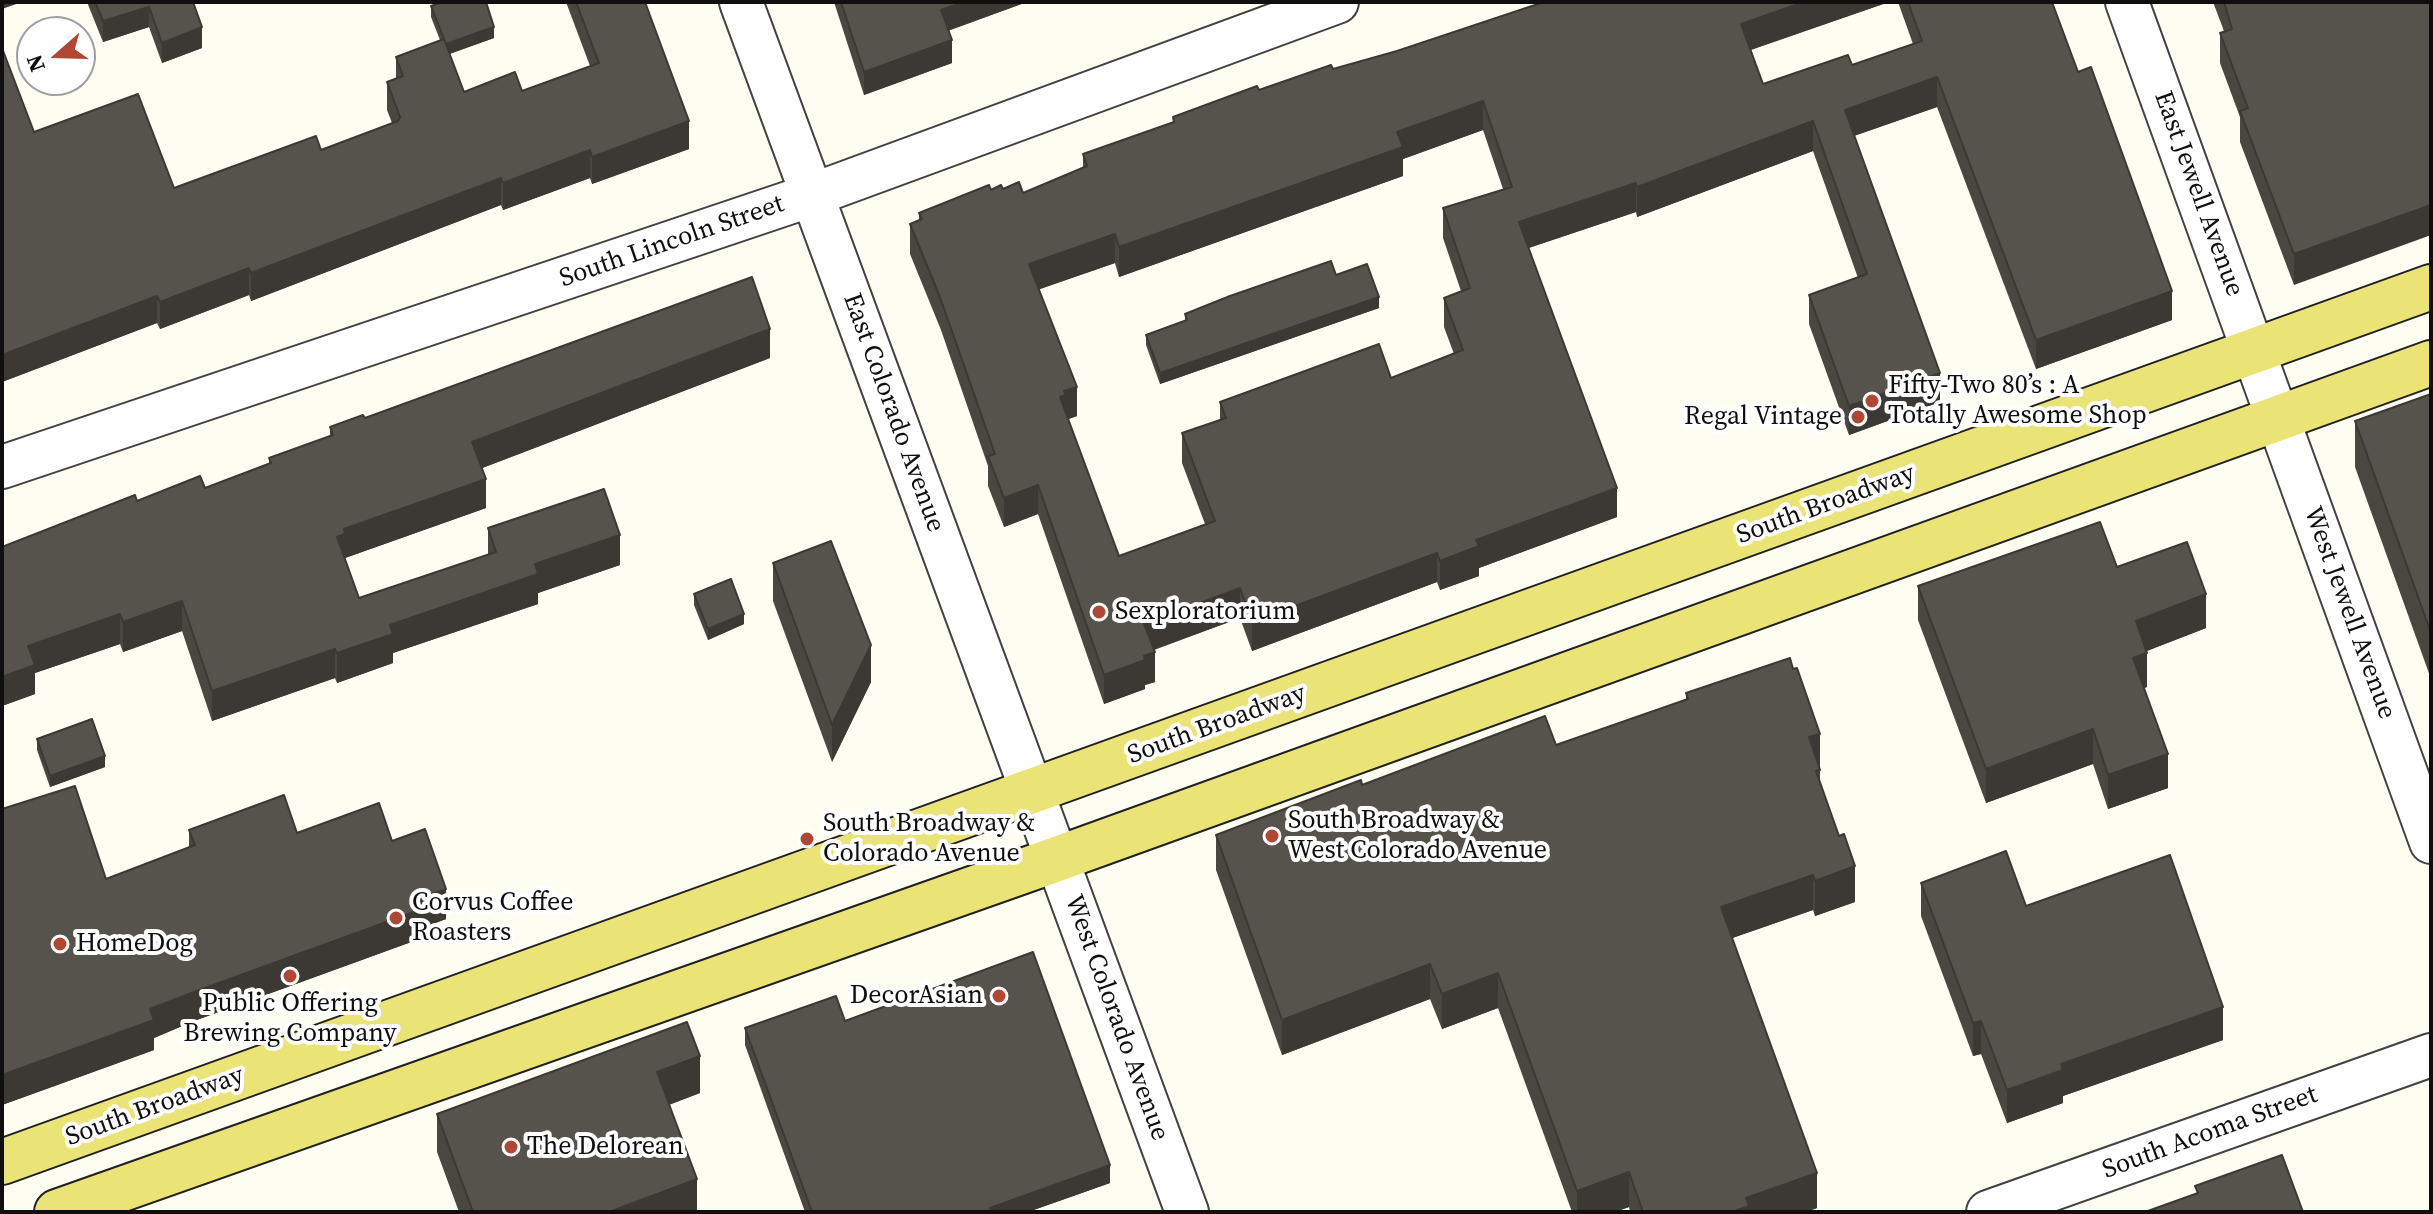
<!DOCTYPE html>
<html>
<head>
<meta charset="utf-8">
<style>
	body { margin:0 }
	#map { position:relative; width:2433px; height:1214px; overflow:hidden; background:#fdfdf2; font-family:"Source Serif 4",serif }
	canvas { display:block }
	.frame { position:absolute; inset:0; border:4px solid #0f0f0f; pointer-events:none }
	.north { position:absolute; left:16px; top:16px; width:80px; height:80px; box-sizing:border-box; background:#fff; border:2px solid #9f9f9f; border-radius:50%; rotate:250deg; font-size:22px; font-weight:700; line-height:32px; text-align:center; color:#0f0f0f }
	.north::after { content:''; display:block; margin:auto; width:28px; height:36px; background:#b04735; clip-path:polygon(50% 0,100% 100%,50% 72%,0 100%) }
</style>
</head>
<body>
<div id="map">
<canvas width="2433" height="1214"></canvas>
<div class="frame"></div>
<div class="north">N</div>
</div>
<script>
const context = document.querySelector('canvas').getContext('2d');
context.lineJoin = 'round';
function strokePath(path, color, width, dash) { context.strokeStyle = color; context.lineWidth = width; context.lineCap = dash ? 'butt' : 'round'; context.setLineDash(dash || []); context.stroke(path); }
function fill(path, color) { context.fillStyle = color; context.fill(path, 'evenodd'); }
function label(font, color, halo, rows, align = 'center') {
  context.font = font + ' "Source Serif 4",serif'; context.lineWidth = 8; context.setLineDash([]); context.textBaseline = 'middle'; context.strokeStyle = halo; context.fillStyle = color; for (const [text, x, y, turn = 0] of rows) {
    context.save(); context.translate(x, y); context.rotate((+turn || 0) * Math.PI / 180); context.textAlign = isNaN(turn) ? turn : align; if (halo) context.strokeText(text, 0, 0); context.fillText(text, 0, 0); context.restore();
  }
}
const minor = new Path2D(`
	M741,2L1187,1212
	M2127,2L2431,842
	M2,467L812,195L1337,2
	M1988,1212L2431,1055`);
const major = new Path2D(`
	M2,1162L2431,287
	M57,1212L1057,859L2431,363`);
strokePath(minor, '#424242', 46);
strokePath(major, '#202020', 48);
strokePath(minor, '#fff', 42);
strokePath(major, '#eae376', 44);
fill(new Path2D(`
	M87,2H193L202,48L162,63L149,27L103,42Z
	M566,2H645L689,149L592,184L590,178L503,210L501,205L251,301L249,295L160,329L157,323L2,382V48L34,132L174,188L321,150L392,123L387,110V82L396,79V57L440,40L431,17V6L494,38L450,54L464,92L522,91L590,66Z
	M834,2H1027L948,31L952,63L864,95Z
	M1544,2H1889L1751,50L1763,84L1852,65L1913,44L1898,2H2052L2172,320L2036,369L1937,107L1854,136L1940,402L1849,435L1809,324V295L1858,278L1813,151L1637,217L1636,212L1529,248L1617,517L1479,568V576L1440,590L1437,582L1252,651L1240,618L1154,650L1155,682L1145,685V689L1104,704L1038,514L1004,527L988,486V466L941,330L910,254V224L919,221V213L991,190L1003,189L1023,193L1083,168V154L1173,122V117L1259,90L1397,51ZM1483,130L1503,189L1443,208V238L1461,291L1444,298V327L1454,354L1391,378L1220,402V420L1182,433V463L1205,524L1119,556L1068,419L1077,416L1039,289L1115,263L1119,277L1403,176V159Z
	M2213,2H2431L2294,285L2240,142V117L2220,63V33L2224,31Z
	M1336,275L1379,308L1160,384L1146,345V335L1185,321V314Z
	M770,358L482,468L486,508L345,558L359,598L488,555V528L620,565L538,593V604L393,653V663L337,683L335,678L212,721L182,631L123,652L120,644L35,673V694L2,706V547L137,501L205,488L269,463V458L330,436V427L365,418Z
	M2431,394V679L2355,467V421Z
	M773,563L871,682L832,762L773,601Z
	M2117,567L2206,628L2147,651V687L2144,688L2168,788L2108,809L2093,764L1986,803L1918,620V586Z
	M694,594L744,624L708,640L694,605Z
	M1686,693L1820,769V782L1855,902L1815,916L1813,910L1732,938L1817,1208L1806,1212H1630L1629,1207L1615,1212H1572L1498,1008L1442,1029L1430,999L1282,1055L1216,870V835L1362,785L1556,745L1686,700Z
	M37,739L105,767L50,787L37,750Z
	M2,809L106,879L189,847V830L297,833L392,841L446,919L414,931V941L194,1021L154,1038V1050L2,1105Z
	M1921,883L2026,906L2223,1040L2063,1096V1103L2007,1123L1981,1054L1973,1056L1921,916Z
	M845,1021L1110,1183L1028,1212H805L745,1045V1028Z
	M700,1093L669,1105L697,1212H459L437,1152V1114Z`), '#4a4741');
fill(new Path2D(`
	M2,2H22L2,9Z
	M964,2H1027L941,33V10Z
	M1804,2H1889L1741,53V24Z
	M149,7V27L103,42V21Z
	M202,27V48L162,63V43Z
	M494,27V38L445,55V45Z
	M952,40V63L864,95V72Z
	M1937,77V107L1845,139V110Z
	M1483,101V130L1403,159V176L1119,277V247L1397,132Z
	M689,121V149L592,184V157Z
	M1813,121V151L1637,217V187Z
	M590,150V178L503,210V183Z
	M501,178V205L251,301V273Z
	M1636,183V212L1519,251V222Z
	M2431,205V235L2294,285V254Z
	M1115,234V263L1029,293V264Z
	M249,268V295L160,329V302Z
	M2172,291V320L2036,369V340Z
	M157,296V323L2,382V355Z
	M1379,297V308L1160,384V373Z
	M770,329V358L472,472V442Z
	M1940,373V402L1849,435V406Z
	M1077,387V416L1066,420L1060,397L1064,391Z
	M486,479V508L345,558V564L337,537L344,529Z
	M1038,485V514L1004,527V498Z
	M1617,488V517L1479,568V576L1440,590V561L1476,540Z
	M620,535V565L538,593V604L393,653V663L337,683V653L390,625L535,564Z
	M1437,553V582L1252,651V622Z
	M1240,588V618L1144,653V624Z
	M2206,594V628L2136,655V621Z
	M182,601V631L123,652V622Z
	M120,614V644L35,673V694L2,706V677L28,646Z
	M744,614V624L708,640V629Z
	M871,645V682L832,762V725Z
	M335,649V678L212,721V691Z
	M1155,652V682L1145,685V689L1104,704V675Z
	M2147,653V687L2133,692V658Z
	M2093,729V764L1986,803V769Z
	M1820,734V769L1809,772V737Z
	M2168,754V788L2108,809V775Z
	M105,756V767L50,787V776Z
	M1855,866V902L1815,916V881Z
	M1813,875V910L1721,942V907Z
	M446,889V919L414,931V941L194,1021L154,1038V1050L2,1105V1075L150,1009L411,902Z
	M1430,964V999L1282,1055V1020Z
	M1498,973V1008L1442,1029V994Z
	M2223,1007V1040L2063,1096V1103L2007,1123V1090L2061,1064Z
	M1981,1021V1054L1973,1056V1023Z
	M700,1056V1093L657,1109V1072Z
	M1110,1165V1183L1028,1212H990V1208Z
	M1629,1172V1207L1615,1212H1577V1191Z
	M1817,1173V1208L1806,1212H1732L1746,1198Z
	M697,1179V1212H608Z`), '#3c3935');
const building = new Path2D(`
	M95,2H193L202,27L162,43L149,7L103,21Z
	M443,2H486L494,27L446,44L431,6Z
	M576,2H645L689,121L592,157L590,150L503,183L501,178L251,273L249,268L160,302L157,296L2,355V48L34,132L138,94L174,188L316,136L321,150L398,121L400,117L387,82L403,76L396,57L444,39L464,92L515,72L522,91L599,63Z
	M841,2H964L941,10L952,40L864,72Z
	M1544,2H1804L1741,24L1763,84L1848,55L1852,65L1922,41L1908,2H2052L2078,72L2091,67L2172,291L2036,340L1937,77L1845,110L1940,373L1849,406L1809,295L1867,274L1813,121L1637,187L1636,183L1519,222L1617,488L1476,540L1479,546L1440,561L1437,553L1252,622L1240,588L1144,624L1155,652L1144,656L1145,660L1104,675L1038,485L1004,498L988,456L995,454L941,300L910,224L922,219L919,213L989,185L991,190L1001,185L1003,189L1019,182L1023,193L1087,166L1083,154L1174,122L1173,117L1257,86L1259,90L1331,65L1333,69L1397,51ZM1483,101L1512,187L1443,208L1470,288L1444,298L1463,350L1391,378L1379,344L1220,402L1226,418L1182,433L1215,521L1119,556L1060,397L1066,395L1064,391L1077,387L1029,264L1115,234L1119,247L1403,147L1397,132Z
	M2224,2H2431V205L2294,254L2240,111L2248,108L2220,33L2232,29Z
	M1331,261L1336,275L1367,264L1379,297L1160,373L1146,335L1187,320L1185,314L1230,296Z
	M752,277L770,329L472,442L486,479L344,529L345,534L337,537L359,598L496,552L488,528L604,489L620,535L535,564L538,574L390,625L393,634L337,653L335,649L212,691L182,601L123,622L120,614L28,646L35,665L2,677V547L135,495L137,501L200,476L205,488L271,463L269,458L333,435L330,427L363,415L365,418Z
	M2431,394V633L2355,421Z
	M2100,522L2117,567L2187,542L2206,594L2136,621L2147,653L2133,658L2168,754L2108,775L2093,729L1986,769L1918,586Z
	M831,541L871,645L832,725L773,563Z
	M731,579L744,614L708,629L694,594Z
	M1790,658L1793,669L1797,668L1820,734L1809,737L1820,770L1816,771L1839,836L1844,834L1855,866L1815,881L1813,875L1721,907L1817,1173L1746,1198L1749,1206L1732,1212H1643L1629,1172L1577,1191L1498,973L1442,994L1430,964L1282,1020L1216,835L1361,780L1362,785L1545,716L1556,745L1688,699L1686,693Z
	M92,719L105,756L50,776L37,739Z
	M75,786L106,879L195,845L189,830L284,795L297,833L379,803L392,841L425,829L446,889L411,902L414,912L194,992L150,1009L154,1020L2,1075V809Z
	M2006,851L2026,906L2170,855L2223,1007L2061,1064L2063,1070L2007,1090L1981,1021L1973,1023L1921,883Z
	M1033,952L1110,1165L990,1208L991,1212H812L745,1028L836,996L845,1021Z
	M687,1022L700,1056L657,1072L697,1179L609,1212H473L437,1114Z
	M2282,1155L2303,1212H2145L2198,1193L2195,1186Z`);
fill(building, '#56524c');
strokePath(building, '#3c3935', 2);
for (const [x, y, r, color] of [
	[1872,401,8,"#b04735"],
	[1858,417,8,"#b04735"],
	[1099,612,8,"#b04735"],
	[1272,836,8,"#b04735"],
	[807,839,8,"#b04735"],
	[396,918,8,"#b04735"],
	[60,944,8,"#b04735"],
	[290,976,8,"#b04735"],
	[999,996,8,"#b04735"],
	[511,1147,8,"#b04735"]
]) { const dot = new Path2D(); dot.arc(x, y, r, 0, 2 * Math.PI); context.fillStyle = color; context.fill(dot); strokePath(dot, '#fff', 3); }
label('26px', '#0f0f0f', '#fff', [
	["East Jewell Avenue",2198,194,70],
	["South Lincoln Street",672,242,-19],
	["East Colorado Avenue",893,413,70],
	["South Broadway",1826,505,-20],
	["West Jewell Avenue",2349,613,70],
	["South Broadway",1217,725,-20],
	["West Colorado Avenue",1116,1018,70],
	["South Broadway",155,1107,-20],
	["South Acoma Street",2210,1133,-20]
]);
label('26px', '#0f0f0f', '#fff', [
	["Fifty-Two 80’s : A",1888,386],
	["Totally Awesome Shop",1888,416],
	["Regal Vintage",1842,417,"right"],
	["Sexploratorium",1115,612],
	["South Broadway &",1288,821],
	["West Colorado Avenue",1288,851],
	["South Broadway &",823,824],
	["Colorado Avenue",823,854],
	["Corvus Coffee",412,903],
	["Roasters",412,933],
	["HomeDog",76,944],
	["DecorAsian",983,996,"right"],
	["Public Offering",290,1004,"center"],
	["Brewing Company",290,1034,"center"],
	["The Delorean",527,1147]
], 'left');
</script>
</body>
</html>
